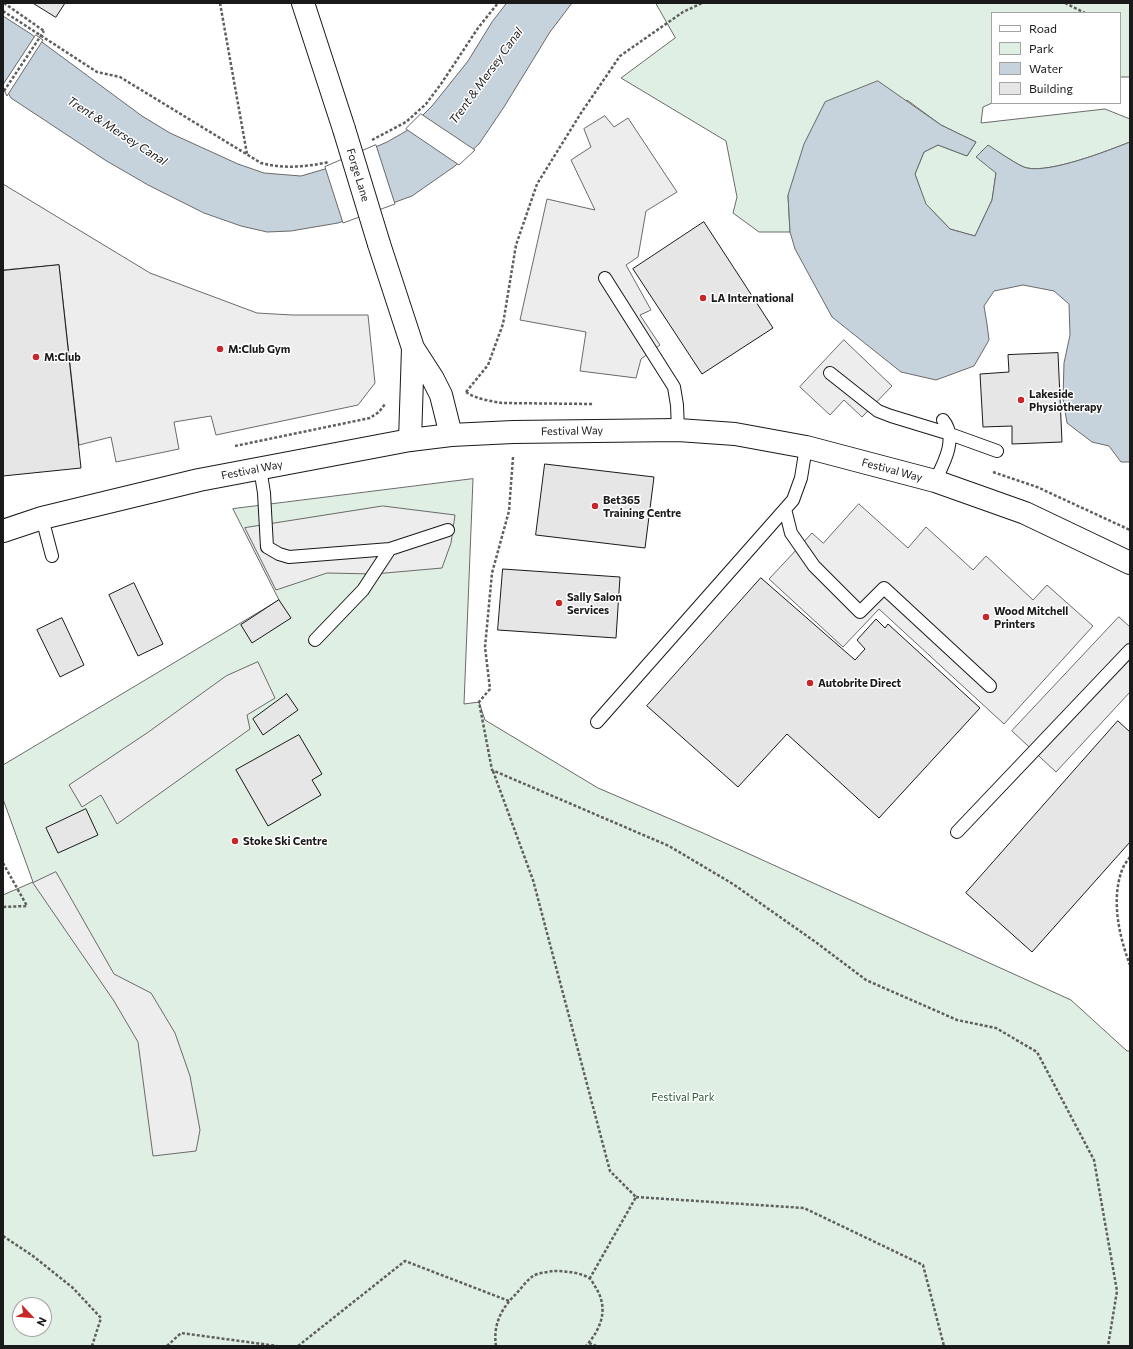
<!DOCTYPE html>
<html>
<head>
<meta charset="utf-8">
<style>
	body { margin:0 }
	#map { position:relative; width:1133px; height:1349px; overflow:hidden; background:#fff; font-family:Commissioner,sans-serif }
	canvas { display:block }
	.frame { position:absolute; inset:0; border:4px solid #1a1a1a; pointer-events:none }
	.legend { position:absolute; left:991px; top:12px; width:130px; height:92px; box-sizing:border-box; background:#fff; border:1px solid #a3a3a3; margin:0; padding:5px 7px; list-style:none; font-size:12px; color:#1a1a1a }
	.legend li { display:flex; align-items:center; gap:8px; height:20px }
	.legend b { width:20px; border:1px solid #a3a3a3 }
	.north { position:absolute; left:12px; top:1297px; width:40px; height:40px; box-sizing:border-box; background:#fff; border:1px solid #a3a3a3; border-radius:50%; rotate:116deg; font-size:11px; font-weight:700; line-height:16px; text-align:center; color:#1a1a1a }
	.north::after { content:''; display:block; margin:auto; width:14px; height:18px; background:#c62828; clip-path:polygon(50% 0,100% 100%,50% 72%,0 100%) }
</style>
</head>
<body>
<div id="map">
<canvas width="1133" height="1349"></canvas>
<div class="frame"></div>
<ul class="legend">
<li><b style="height:5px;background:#fff"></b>Road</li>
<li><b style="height:11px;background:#e0efe3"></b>Park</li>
<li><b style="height:11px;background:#c6d2dc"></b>Water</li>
<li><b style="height:11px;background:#e6e6e6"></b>Building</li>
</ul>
<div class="north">N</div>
</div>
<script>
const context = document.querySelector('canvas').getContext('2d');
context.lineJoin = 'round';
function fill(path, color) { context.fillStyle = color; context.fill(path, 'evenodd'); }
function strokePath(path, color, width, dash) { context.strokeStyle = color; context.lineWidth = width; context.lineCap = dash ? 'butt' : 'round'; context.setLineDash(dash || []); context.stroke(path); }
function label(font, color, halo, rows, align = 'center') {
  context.font = font + ' Commissioner,sans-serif'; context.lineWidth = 3; context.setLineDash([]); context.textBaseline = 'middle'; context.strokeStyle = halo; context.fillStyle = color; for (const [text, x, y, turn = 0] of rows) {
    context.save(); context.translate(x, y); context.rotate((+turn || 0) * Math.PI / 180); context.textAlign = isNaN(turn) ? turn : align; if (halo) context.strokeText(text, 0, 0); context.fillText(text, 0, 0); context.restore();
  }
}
const green = new Path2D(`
	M656,3H1130V77H1120V13H992V103L983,107L981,123L1105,109L1130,119V142C1107,151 1051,173 1027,168C1020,167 996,150 988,146L996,173L992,200L975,236L950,229L925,203L915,174L924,152L938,145L967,156L976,142L941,125L907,100L788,195L790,232H759L733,213L737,197L726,141L621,78L675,38Z
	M473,479L464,704L479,702L485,720L598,788L703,833L1071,1000L1127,1051H1130V1346H3V895L33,882L3,799V765L279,600L233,509ZM20,1305H44V1329H20Z`);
fill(green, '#e0efe3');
strokePath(green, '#6a6a6a', 1);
const parking = new Path2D(`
	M605,116L614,127L628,118L677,192L646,211L638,257L626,265L651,310L640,315L660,345L641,359L636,378L580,371L586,332L520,320L547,199L595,210L571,160L591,147L584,129Z
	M3,184L150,273L257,313L292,315H368L375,383L358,405L216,435L211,416L174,422L179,449L116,462L111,437L79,445L59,265L3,270Z
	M844,340L892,386L862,417L844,400L830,415L800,387Z
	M859,504L908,548L926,527L973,570L986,556L1033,600L1047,585L1093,626L1004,724L879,609L843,647L769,579L812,533L823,543Z
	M383,506L455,515L451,543L442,568L374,574L327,573L276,590L245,528Z
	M1119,617L1130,627V692L1056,772L1012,731Z
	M258,662L275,698L247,715L250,729L117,824L101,795L82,807L69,785L147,733L226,676Z
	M56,872L114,974L151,993L175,1033L190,1076L200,1130L196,1151L153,1156L138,1042L114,1001L33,883Z`);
fill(parking, '#ededed');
strokePath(parking, '#6a6a6a', 1);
const water = new Path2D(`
	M507,3H572L550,32L504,107L479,144L455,166L412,196L338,223L291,231L267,232L241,226L204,213L148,185L105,160L11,98L3,84V16L31,34L142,116L170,133L238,164L264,173L301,176L325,169L387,142L408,130L432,106L468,61L492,22Z
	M878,81L941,125L976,142L967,156L938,145L924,152L915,174L926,204L950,229L975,236L992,200L996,173L976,157L988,145C996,150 1020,167 1027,168C1051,173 1107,151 1130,142V462H1121L1109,446L1092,442L1067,423L1063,399L1064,363L1070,335L1069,304L1054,291L1023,285L994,291L984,306L987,324L989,340L974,366L936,380L901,372L832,317L795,249L790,232L788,195L804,144L825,102Z`);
fill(water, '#c6d2dc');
strokePath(water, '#6a6a6a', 1);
const pier = new Path2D(`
	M36,35L43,40L7,96L3,88V85Z
	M421,114L475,150L459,165L406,129Z
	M376,145L395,204L343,223L325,167Z`);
fill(pier, '#fff');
strokePath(pier, '#6a6a6a', 1);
const building = new Path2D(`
	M33,3H65L56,17Z
	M704,222L773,328L702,374L633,269Z
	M59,265L81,468L3,476V268V270Z
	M1058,353L1062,442L1012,444V426L983,427L980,374L1009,372L1008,355Z
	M545,464L654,477L645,548L536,535Z
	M503,569L620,577L616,638L498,630Z
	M761,578L855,660L865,649L857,640L876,619L885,628L888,624L980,708L879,818L787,734L738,787L647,706Z
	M134,583L163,644L138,656L109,595Z
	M279,600L291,618L252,643L241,625Z
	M62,618L84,665L60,677L37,630Z
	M287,694L298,710L263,735L253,719Z
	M1118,721L1130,732V842L1032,952L966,893Z
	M299,735L322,774L312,780L321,795L268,826L236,770Z
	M86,809L98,835L58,853L46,828Z`);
fill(building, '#e6e6e6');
strokePath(building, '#1a1a1a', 1);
const lane = new Path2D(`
	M605,278L674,387L677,405L678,430
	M830,373L878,411L891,416L950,434L997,451
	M260,468L264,493L267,547L279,554L289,557L390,549L363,590L315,640
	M935,481C944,463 958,438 943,420
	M785,509L791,533L814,566L860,612L884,588L990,686
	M42,518L52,556
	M390,549L448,530
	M597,722L793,500L801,478L806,447
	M957,832L1130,650`);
const secondary = new Path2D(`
	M303,3L344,129
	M379,244L413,348L433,379L441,395L451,435
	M410,440L413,348`);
const primary = new Path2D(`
	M3,531L42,518L199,480L410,440L451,435L513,432L678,430L735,434L806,447L935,481L1025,513L1130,563`);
strokePath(lane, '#1a1a1a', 14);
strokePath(secondary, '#1a1a1a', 24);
strokePath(primary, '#1a1a1a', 24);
strokePath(new Path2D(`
	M4,3L44,31
	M220,3L247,154
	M1065,3L1085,13
	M3,11L97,72L120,77L261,163C283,169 306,167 329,162
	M3,91H4
	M372,140L406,122L426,104L441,84L478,28L498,3
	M466,392C476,399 490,401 502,403L593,404
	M466,392L488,365L503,324L516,245L537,184L581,113L620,56L683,12L702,3
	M235,446L370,418L379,412L385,404
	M513,457L509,511L492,573L485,647L490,689L479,702L492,770L669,846L733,884L817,943L866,980L957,1020L996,1028L1037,1052L1094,1160L1117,1291L1108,1346
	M993,472L1037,487L1130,530
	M493,771L533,880L610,1171L636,1197L590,1278
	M1130,857C1127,861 1124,865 1122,870C1111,900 1119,936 1130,965
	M3,863L27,906L3,907
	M636,1197L804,1208L923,1265L944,1346
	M3,1236L33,1256L73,1288L101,1318L92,1346
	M589,1343L596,1346
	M167,1346L181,1333L277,1346
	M298,1346L405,1261L509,1301
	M496,1346C493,1327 500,1310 514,1296C520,1290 526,1281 533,1276C537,1273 548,1272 553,1271C565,1271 579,1272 589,1278C592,1280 594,1285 596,1288C609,1309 601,1329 586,1346`), '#5f5f5f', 2.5, [3, 2]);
strokePath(lane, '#fff', 12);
strokePath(secondary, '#fff', 22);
strokePath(primary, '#fff', 22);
const secondaryBridge = new Path2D(`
	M344,129L379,244`);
strokePath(secondaryBridge, '#1a1a1a', 24, []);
strokePath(new Path2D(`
	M4,91L44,31`), '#5f5f5f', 2.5, [3, 2]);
strokePath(secondaryBridge, '#fff', 22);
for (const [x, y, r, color] of [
	[703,298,4,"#c62828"],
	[220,349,4,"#c62828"],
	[36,357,4,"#c62828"],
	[1021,400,4,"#c62828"],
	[595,506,4,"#c62828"],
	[559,603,4,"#c62828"],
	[986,617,4,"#c62828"],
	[810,683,4,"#c62828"],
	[235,841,4,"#c62828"]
]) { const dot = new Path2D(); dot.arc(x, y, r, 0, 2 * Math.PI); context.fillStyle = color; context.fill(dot); strokePath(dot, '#fff', 1.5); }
label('11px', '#1a1a1a', '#fff', [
	["Forge Lane",358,175,73],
	["Festival Way",572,431,-1],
	["Festival Way",252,470,-11],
	["Festival Way",892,470,15]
]);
label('bold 11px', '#1a1a1a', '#fff', [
	["LA International",711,298],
	["M:Club Gym",228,349],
	["M:Club",44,357],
	["Lakeside",1029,394],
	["Physiotherapy",1029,407],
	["Bet365",603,500],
	["Training Centre",603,513],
	["Sally Salon",567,597],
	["Services",567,610],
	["Wood Mitchell",994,611],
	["Printers",994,624],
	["Autobrite Direct",818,683],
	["Stoke Ski Centre",243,841]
], 'left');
label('11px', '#2b5a34', '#fff', [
	["Festival Park",683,1097]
]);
label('italic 12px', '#1a1a1a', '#fff', [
	["Trent & Mersey Canal",486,76,-54],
	["Trent & Mersey Canal",117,131,33]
]);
</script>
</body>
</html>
